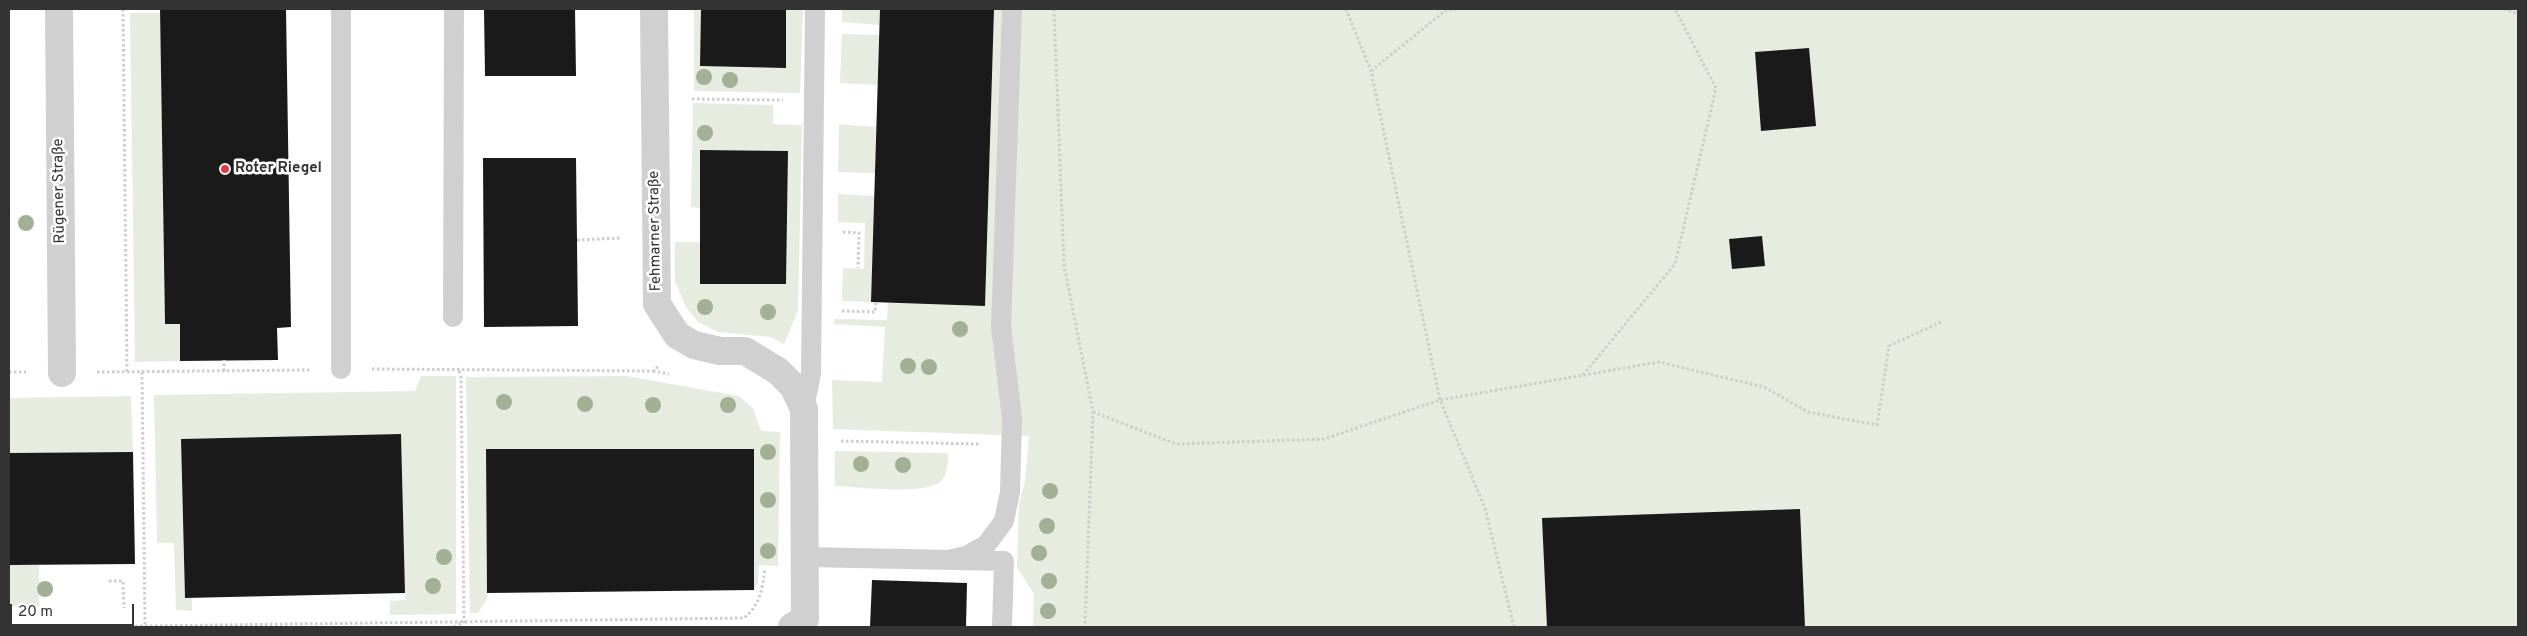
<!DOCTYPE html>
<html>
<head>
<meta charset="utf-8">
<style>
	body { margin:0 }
	#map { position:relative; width:2527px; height:636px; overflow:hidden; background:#fff; font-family:Overpass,sans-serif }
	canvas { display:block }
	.frame { position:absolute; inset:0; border:10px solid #333; pointer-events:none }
	.scale { position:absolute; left:10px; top:604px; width:124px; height:22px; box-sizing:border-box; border:2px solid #333; border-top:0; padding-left:6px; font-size:15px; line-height:18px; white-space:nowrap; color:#333; -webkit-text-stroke:4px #fff; paint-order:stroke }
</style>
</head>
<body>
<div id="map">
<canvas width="2527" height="636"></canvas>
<div class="frame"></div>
<div class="scale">20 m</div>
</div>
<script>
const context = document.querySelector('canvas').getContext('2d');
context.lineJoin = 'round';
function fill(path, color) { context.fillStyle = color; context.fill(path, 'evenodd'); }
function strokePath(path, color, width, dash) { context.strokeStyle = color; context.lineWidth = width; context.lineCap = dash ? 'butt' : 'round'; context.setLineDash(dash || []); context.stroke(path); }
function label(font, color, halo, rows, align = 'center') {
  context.font = font + ' Overpass,sans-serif'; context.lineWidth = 5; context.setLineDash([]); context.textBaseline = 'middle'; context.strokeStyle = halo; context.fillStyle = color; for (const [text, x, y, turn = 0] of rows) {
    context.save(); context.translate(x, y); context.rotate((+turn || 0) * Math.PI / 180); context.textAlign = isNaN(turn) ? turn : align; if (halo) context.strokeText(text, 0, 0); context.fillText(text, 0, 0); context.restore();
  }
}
fill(new Path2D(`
	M786,9H803L800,93L694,91V10L701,11L700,66L785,68Z
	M842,9H880V25L842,22Z
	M994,9H2511L2518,11V627H1033L1034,594L1017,567L1019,504L1025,481L1029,436L833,429L832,380L882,382L885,327L834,324V319L887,320L888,303L985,306Z
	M130,13H160L165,324H180V361L135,362Z
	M842,34L879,35L878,85L840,83Z
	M693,103L773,105V124L802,125L798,310L784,344L771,337L718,332L698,322L686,307L675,281V242H700V284H786L788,151L700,150V208L691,207Z
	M839,124L876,127L875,173L838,172Z
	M838,194L875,196L871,302L842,301L843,268L864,269L865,223L838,222Z
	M421,376H456V614L390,615V601L405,600L401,434L181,439L185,597L192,598V611L176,610L174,543H157L154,395L415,391Z
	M626,376L739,396L753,408L761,431L780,432L778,566L759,565L758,583L754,590V449H486L487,599L478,613H470L466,377Z
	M131,396L133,452L9,453V398Z
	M835,451L948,453C948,462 948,472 942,480C929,496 857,487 835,486Z
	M9,565H39V606H9Z`), '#e6ecdf');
fill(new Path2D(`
	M160,9H286L291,327L277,328L278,360L180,361V324H165Z
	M484,9H575L576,76H485Z
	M701,9H786V68L700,66Z
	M880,9H994L985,306L871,302Z
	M1809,48L1816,126L1761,131L1755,52Z
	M700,150L788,151L786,284H700Z
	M483,158H576L578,326L484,327Z
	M1762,236L1765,266L1732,269L1729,239Z
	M401,434L405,593L185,598L181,439Z
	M486,449H754V590L487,593Z
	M133,452L135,564L9,565V453Z
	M1800,509L1805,627H1547L1542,518Z
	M872,580L967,583L966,627H870Z`), '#1a1a1a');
strokePath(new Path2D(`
	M123,9L127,372
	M1054,9L1064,265L1093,412L1085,627
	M1346,9L1371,71L1440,400L1485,508L1514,627
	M2504,9L2518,14
	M1371,71L1446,10L1457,9
	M692,99L783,100
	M843,232L859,233L858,268
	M577,240L621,238
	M842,311L875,312L876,302
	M372,369L653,371L659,366
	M224,371V360
	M653,371L669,374
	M9,372H26
	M97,372L311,370
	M142,372L145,626
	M1583,375L1675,264L1716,88L1675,9
	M1093,412L1176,444L1324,439L1440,400L1659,362L1764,387L1808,412L1877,425L1889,346L1941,322
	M841,441L979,444
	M109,581H123L124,608
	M70,627L744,618C761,604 762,589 765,569
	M454,627L464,622L461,377L458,368`), '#cdcdcd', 3, [2.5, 2.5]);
strokePath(new Path2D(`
	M341,9V369
	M453,317L454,9
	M804,409L811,373L815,9
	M805,557L1004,561L1002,627
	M948,560L966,556L986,545L1004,521L1010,492L1012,418L1001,327L1012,9`), '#d0d0d0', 20);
strokePath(new Path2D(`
	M59,9L62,373
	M654,9L657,304L677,335L694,345L720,351H745L778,371L793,386L804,409L805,619L792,627`), '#d0d0d0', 28);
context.fillStyle = '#a2b095';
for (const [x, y] of [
	[704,77],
	[730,80],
	[705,133],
	[26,223],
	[705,307],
	[768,312],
	[960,329],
	[908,366],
	[929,367],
	[504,402],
	[585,404],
	[653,405],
	[728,405],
	[768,452],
	[861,464],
	[903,465],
	[1050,491],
	[768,500],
	[1047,526],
	[768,551],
	[1039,553],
	[444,557],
	[1049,581],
	[433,586],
	[45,589],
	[1048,611]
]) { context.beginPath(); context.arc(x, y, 8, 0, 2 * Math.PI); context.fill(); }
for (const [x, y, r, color] of [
	[225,169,5,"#e63946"]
]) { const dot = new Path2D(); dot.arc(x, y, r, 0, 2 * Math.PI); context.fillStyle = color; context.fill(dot); strokePath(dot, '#fff', 2); }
label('bold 15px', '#333', '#fff', [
	["Roter Riegel",235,169]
], 'left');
label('15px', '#333', '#fff', [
	["Rügener Straße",60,191,-91],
	["Fehmarner Straße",656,231,-91]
]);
</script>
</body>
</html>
